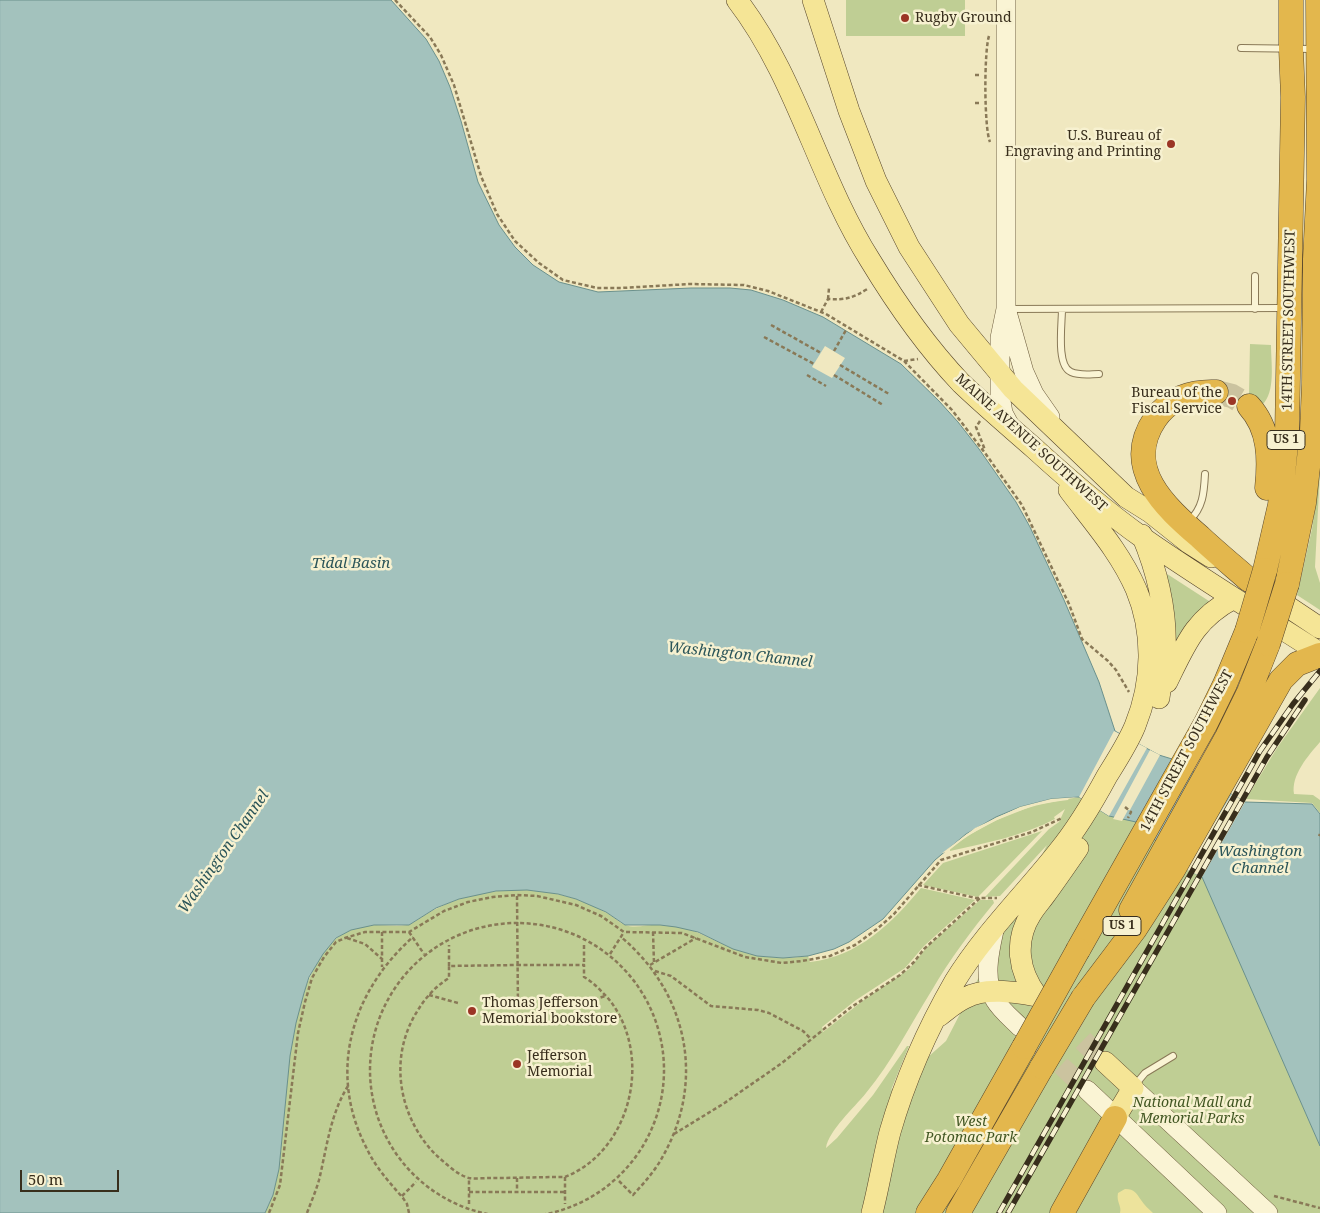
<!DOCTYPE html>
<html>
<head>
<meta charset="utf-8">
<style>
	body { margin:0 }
	#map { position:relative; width:1320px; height:1213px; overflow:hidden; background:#f0e8c0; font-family:"Noto Serif",serif }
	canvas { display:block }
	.scale { position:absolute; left:20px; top:1170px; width:99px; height:22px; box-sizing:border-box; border:2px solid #382e1c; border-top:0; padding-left:6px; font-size:15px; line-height:18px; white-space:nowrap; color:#382e1c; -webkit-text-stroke:4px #f7f1d0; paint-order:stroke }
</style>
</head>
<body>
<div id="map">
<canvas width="1320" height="1213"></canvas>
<div class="scale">50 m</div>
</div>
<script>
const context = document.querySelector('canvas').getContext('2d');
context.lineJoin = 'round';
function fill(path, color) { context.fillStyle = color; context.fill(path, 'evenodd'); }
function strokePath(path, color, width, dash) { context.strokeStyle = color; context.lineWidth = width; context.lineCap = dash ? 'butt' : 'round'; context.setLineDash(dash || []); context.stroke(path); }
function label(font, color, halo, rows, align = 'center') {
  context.font = font + ' "Noto Serif",serif'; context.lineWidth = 5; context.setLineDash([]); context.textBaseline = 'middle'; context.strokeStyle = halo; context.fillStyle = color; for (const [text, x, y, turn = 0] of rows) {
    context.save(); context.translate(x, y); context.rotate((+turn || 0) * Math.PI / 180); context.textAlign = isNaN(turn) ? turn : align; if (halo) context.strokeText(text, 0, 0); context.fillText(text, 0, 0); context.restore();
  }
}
fill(new Path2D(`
	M846,0H965V36H846Z
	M1250,344L1271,345C1271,363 1276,392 1262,405L1249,395Z
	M1320,471L1315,567L1320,583V610L1297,595L1312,529Z
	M1161,570L1212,603L1176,645Z
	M1320,688V742C1308,756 1291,775 1294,794L1313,795L1320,800V813L1312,803L1246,799L1277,748Z
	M1113,733L1185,869L1202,877L1204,880L1320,1146V1213H265C278,1188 280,1160 282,1132C288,1079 289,1014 315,967C329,940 346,926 376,925C386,925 397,927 407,925C413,924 430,911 438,908C465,894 499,888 530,890C556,892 582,899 605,912C612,915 618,922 625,925C635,929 650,924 660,925C664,925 671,926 675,926C690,928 703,935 716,941C746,955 775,961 808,956L810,962C858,957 892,923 921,888L975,900L924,946L905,968L856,1000L822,1027L823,1032L865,999L909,969L927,947L980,900H993L994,903C971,931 950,959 932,990C910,1025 892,1062 866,1093C854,1108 829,1130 826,1148L837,1138L873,1095L907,1046H909L891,1090L946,1041L1047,845L1000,896L985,897L1049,829L1059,822L1065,809L1054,817L1055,819C1022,836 986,843 950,851V849C985,822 1025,804 1068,800Z
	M1042,831L978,897L923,885L943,863Z`), '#bfce94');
fill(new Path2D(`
	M1125,1189C1135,1189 1136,1193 1141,1200C1144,1205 1149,1209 1153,1213H1120C1122,1206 1116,1202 1118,1193Z`), '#ede39c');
const water = new Path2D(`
	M0,0H391L426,39L439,61L450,87L461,121L478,182L499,225L515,247L533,265L559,282L598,292L691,288H730L751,290L783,300L823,317L901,364L939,401L958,422L979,449L1016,502L1030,527L1064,600L1099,682L1115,731L1159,755L1172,759L1245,802L1312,804L1320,814V1146L1202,877L1184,868L1136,822L1109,816L1079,797L1051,799L1020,807L996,817L966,834L935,860L883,919L849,942L834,949L808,956L783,958L757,956L733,949L698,932L676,927L660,925H625L606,912L576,899L558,894L527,890L496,891L459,899L436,908L409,925H374L351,930L336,938L323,954L309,977L304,993L296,1023L290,1056L279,1169L273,1195L265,1213H0Z`);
fill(water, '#a3c2bd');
strokePath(water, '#6a908c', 1);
fill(new Path2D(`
	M825,346L845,358L832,378L812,367Z
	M1114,731L1147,748L1109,816L1079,797L1035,805L997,820L967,836L947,852L942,853L975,828L1020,807L1051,799L1079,797Z
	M1150,750L1160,755L1130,810H1128L1122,821L1113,819Z
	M1232,794L1245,802L1202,877L1185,869Z`), '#f0e8c0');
strokePath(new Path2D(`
	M1020,1027L1087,1090`), '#cbc39f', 19, [19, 9]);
strokePath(new Path2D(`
	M1037,996L1105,1062`), '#cbc39f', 21, [21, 11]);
strokePath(new Path2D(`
	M1216,392L1232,396L1249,406`), '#cbc39f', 24, [24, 12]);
const lane = new Path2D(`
	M1241,48L1313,49
	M1255,276V309
	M1007,309L1284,308
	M1062,309C1062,324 1056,366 1071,372C1080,376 1091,374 1099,374
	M1189,521C1203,508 1204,493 1205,474
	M1135,1085L1145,1073L1173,1056`);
const secondary = new Path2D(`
	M1006,0V309L1000,338V395L1003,413L1011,428
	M1007,312L1024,372L1034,394L1050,417
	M995,926C990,949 982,978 995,1000C1001,1010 1011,1018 1020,1027
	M1133,1088L1268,1213
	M1087,1090L1217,1213`);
const primary = new Path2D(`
	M737,0C797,78 818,178 870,260C896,303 926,346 961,383C985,406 1010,427 1035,449C1069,480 1105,511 1143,538C1200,578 1261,615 1320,653
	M813,0L849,111L876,181L909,247L959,324L1013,389L1126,497L1150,512L1189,543L1211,557
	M1142,535C1157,571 1167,613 1165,652C1164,668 1161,683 1159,698
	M1245,578L1320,628
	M1167,682C1186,643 1195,619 1234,598
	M1037,996C1018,971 1014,941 1031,914C1035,907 1040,902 1045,895C1056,880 1067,864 1078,848
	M939,1016C947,1010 956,1002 965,998C986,987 1014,992 1037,996
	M1105,1062L1133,1088L1115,1118
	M872,1213C879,1186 883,1159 890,1132C905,1080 928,1028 955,981C984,934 1024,895 1058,852C1077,829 1093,802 1107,776C1117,760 1128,743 1135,726C1153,682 1154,632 1136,589C1120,552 1093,522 1069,490`);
const highway = new Path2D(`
	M1216,392C1192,391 1169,398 1155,419C1122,468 1165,507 1200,537C1216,552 1233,566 1249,580
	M1249,406C1270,429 1270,459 1267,488
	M1265,570L1280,505L1287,434L1293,97L1291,49V0
	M1287,584L1304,503L1312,431L1314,384L1315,259L1319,180L1318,0
	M1131,910L1227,737L1249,692L1268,644
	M1078,950L1206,723L1225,684L1247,631
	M1083,998L1135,929L1173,870L1281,680L1297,664L1320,655
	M928,1213L949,1180L1024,1047
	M958,1213L1042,1067
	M1062,1213L1115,1118`);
strokePath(lane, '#897957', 8);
strokePath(secondary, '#6b5a3b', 20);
strokePath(primary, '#57462c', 22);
strokePath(highway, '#57462c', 25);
strokePath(new Path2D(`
	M395,0L430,37L441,55L454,85L481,176L497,214L515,241L539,263L563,280L597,288H621L690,284L744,285L768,291L826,314L904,361L952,410L985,453L1022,505L1069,604L1082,639L1108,661L1116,670L1129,692
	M989,36C984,51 984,128 990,142
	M975,75H981
	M975,103H981
	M828,299L829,288
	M821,312L828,299C846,300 853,298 869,288
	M771,325L821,353
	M764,337L814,364
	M834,351L846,330
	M904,361L918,359
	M840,365L889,394
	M807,375L826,386
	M834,375L883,405
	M980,421L976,427L985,450
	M1125,807L1131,812L1128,818
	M1319,836L1320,834
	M918,885L976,898H997
	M517,896L518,1009
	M370 1070a147 147 0 1 1 294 0a147 147 0 1 1-294 0Z
	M382,932V967
	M409,932L424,954
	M653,932L654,963
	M347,938L365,944L382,959
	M584,945V965
	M610,954L624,932
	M517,965H584V977C593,982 600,990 607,997C654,1052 633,1150 565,1177C541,1177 516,1178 492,1178C485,1178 476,1179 469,1178C457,1175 444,1162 435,1154C398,1116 388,1056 418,1010C426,997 436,986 449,978V966Z
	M650,965L696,938
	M449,966V945
	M655,971L671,976L711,1006L758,1010L769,1013L803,1031L811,1039
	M429,995L458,1003
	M576,1006L605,996
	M674,1134L723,1104L782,1063L850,1008L900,975L914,962L924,949L980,898
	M565,1177V1204
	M517,1178V1192
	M619,1181L633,1195C644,1183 655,1171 663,1156C706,1080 687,992 621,937
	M469,1192H565
	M402,1196L416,1182
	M1274,1196L1320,1208
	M469,1204V1178
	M269,1213L280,1185L298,1033L305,1002L312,978L324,957L336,942L345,938L365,932H409L444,911L468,902L493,897L517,895L537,896L576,905L601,916L624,932L682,933L745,957L782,963L802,961L830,956L855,945L877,929L894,914L941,860L1032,832L1062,818
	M307,1213C311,1202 316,1191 319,1180C327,1147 330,1115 348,1086
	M409,1213L407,1204L403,1198C390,1183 376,1168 367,1149C327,1073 351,992 413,937`), '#897957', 2.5, [4, 2.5]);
strokePath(lane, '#faf4d4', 6);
strokePath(secondary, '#faf4d4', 19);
strokePath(primary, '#f5e596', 21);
strokePath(highway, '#e3b74d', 24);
const rail = new Path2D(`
	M999,1213L1260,751L1293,704L1320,671
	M1008,1213L1267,757L1305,700`);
strokePath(rail, '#382e1c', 5.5);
strokePath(rail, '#f7f1d0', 4, [11]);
const highwayBridge = new Path2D(`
	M1247,631L1265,570
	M1268,644L1287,584
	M1024,1047L1078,950
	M1042,1067L1083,998`);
strokePath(highwayBridge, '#57462c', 25, []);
strokePath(highwayBridge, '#e3b74d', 24);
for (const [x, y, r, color] of [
	[905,18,5,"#9b3525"],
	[1171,144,5,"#9b3525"],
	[1232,401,5,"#9b3525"],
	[472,1011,5,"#9b3525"],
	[517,1064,5,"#9b3525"]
]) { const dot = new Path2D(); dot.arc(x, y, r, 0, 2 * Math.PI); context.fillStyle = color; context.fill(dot); strokePath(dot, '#f7f1d0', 2); }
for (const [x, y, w] of [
	[1286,440,38],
	[1122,926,38]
]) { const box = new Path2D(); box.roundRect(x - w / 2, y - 9.5, w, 19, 4); context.fillStyle = '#f7f1d0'; context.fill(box); strokePath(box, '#382e1c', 1); }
label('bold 12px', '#382e1c', null, [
	["US 1",1286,440],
	["US 1",1122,926]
]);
label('14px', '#382e1c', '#f7f1d0', [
	["Rugby Ground",915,18],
	["U.S. Bureau of",1161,136,"right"],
	["Engraving and Printing",1161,152,"right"],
	["Bureau of the",1222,393,"right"],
	["Fiscal Service",1222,409,"right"],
	["Thomas Jefferson",482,1003],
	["Memorial bookstore",482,1019],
	["Jefferson",527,1056],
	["Memorial",527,1072]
], 'left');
label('14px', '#382e1c', '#f7f1d0', [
	["14TH STREET SOUTHWEST",1289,320,-89],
	["MAINE AVENUE SOUTHWEST",1031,443,42],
	["14TH STREET SOUTHWEST",1187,751,-62]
]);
label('italic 14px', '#415622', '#f7f1d0', [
	["National Mall and",1192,1103],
	["Memorial Parks",1192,1119],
	["West",971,1122],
	["Potomac Park",971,1138]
]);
label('italic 15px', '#2b5559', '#f7f1d0', [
	["Tidal Basin",351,564],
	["Washington Channel",740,655,6],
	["Washington Channel",224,852,-55],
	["Washington",1260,852],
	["Channel",1260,869]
]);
</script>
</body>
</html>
